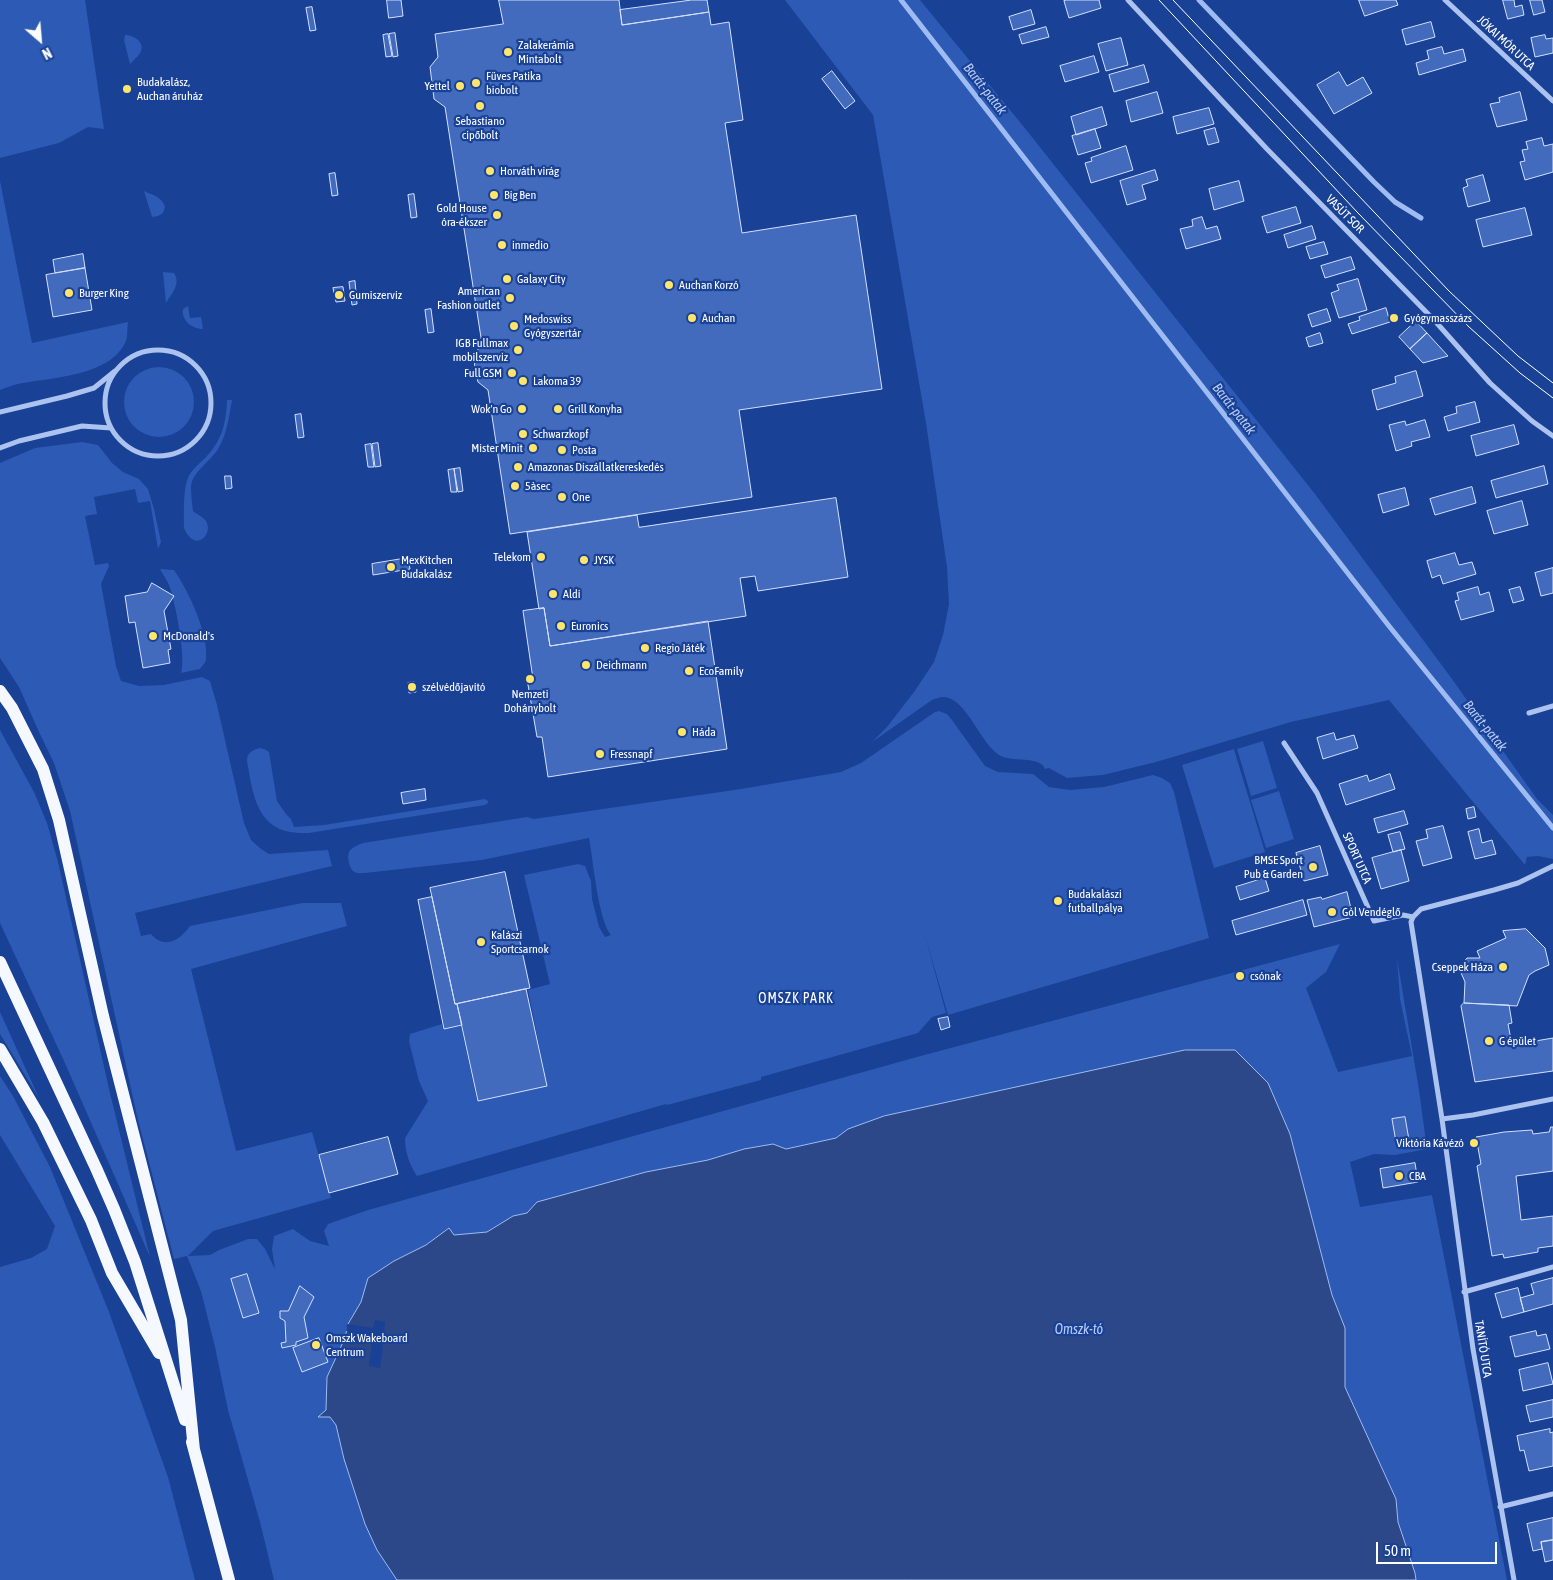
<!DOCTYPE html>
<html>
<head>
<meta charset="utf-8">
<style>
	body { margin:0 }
	#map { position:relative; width:1553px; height:1580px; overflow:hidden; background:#194196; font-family:"Asap Condensed",sans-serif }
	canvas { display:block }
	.north { position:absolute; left:15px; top:15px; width:50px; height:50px; -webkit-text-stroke:4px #194196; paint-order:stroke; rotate:153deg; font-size:14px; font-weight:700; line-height:20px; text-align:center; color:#fff }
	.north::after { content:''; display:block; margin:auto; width:18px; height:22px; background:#fff; clip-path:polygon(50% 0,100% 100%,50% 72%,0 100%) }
	.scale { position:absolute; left:1376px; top:1542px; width:121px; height:22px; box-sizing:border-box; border:2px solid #fff; border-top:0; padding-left:6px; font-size:15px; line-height:18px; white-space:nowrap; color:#fff; -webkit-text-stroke:4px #194196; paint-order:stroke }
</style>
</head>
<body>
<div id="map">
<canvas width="1553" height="1580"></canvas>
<div class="north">N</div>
<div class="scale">50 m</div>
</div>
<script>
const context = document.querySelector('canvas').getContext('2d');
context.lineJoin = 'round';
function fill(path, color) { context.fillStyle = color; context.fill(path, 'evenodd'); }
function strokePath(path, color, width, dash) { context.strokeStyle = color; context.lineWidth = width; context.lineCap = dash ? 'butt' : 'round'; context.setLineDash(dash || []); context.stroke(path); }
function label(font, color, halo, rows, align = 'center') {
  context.font = font + ' "Asap Condensed",sans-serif'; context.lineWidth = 4.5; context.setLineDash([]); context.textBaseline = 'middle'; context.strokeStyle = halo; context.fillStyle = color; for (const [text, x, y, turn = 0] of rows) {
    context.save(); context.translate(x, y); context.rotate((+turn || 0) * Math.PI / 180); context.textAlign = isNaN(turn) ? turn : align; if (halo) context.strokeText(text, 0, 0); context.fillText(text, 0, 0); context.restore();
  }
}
fill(new Path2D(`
	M0,0H85L104,129L88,127L59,143L0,158Z
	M785,0H920L1024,127L1315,494L1452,679L1537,799L1553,815V859L1538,856L1527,857L1525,865L1389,700L1291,722L1156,762L1103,775L1067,778L1049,768L1045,769C1040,755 1010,763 999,755C980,743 966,697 943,697C940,697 935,699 932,700L872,742L887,727L914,692L934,662L943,635L949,604L947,567L926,423L873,115Z
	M125,35C136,35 148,45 138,56C135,59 133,61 130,64L124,40Z
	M0,181L32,343L128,322C127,328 128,335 126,341C110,377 52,377 18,384C12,385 6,388 0,390Z
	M144,191C154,196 161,196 165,207L163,213L158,216L152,217Z
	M163,272L174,273C181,284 172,293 166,303Z
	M188,306L190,318L201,317L203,329C192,329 181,320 183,309Z
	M124 402a35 35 0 1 1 70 0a35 35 0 1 1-70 0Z
	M227,400H232C229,417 227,434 218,449C210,462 192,472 191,487C191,495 192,504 193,511C197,514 203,517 206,521C214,534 195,554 184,528C184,516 183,488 188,478C191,470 200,463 206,457C222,440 226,424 227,400Z
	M82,442L98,445L112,463L123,472L139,479L148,489L154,509L161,542L158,549L150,501L138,503L135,489L94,497L97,514L85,516L95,565L108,563L109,566L101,584L116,666L121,681L139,686L164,685L202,677L210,681L217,705L244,823L251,840L261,849L269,854L328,850L332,866L135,913L141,936L151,934C165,950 180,940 190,926L302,903H341L347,926L191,969L236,1151L312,1132L331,1198L213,1231L188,1256L210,1255L219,1250L248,1239H257L265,1249L275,1269L272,1249L274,1236L293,1229L310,1241L329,1246L324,1231L328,1224L368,1210L917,1057L1340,944L1326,972L1306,988L1338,1072L1412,1056L1400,999L1397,958L1419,1090L1427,1149L1395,1155L1374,1154L1350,1162L1360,1207L1432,1195L1507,1580H1416L1415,1573L1398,1522L1396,1499L1345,1387V1328L1332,1295L1290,1134L1286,1125L1263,1116L1219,1050H1185L1169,1073L1072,1075L884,1116L848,1129L836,1138L786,1149L773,1144L744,1149L708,1160L537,1202L527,1213L513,1216L487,1232L453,1235L448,1228L426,1245L394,1261L368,1278L361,1302L348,1324L345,1338L327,1377L326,1410L319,1417H330L336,1425L344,1459L365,1524L377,1550L397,1580H274L260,1522L228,1410L215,1347L201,1291L187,1256L174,1259L137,1116L70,811L54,763L39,732L19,687L0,658V463L35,448Z
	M160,569L174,570C188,590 209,634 206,659C206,662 202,666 200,669L181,673C186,657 176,608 171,591C169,583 164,576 160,569Z
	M939,711L947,714L952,720L985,766L998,772L1033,774L1049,787L1070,790L1104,787L1153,775L1162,778L1170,783L1174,792L1209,938L948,1015L925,935L946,1013L932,1017L918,1033L761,1077V1080L667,1105L666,1104L417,1176C409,1164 405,1152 405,1138L428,1101L419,1081L409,1041L410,1034L442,1024L443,1029L461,1026L477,1101L547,1085L528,990L550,984L524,875L578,864L585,866L591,881L592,899L599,927L605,937L611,935C598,920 593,859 589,838L482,860L365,873C361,873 356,874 353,871C349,867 347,857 349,852C352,847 358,845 363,843L527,817L534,819L741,789L841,772L861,763L935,712Z
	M0,730L34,792L47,823L58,862L110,1093L150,1257L64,1061L0,923Z
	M1263,741L1277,788L1251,796L1237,749Z
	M259,748L264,749L269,752L277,801L286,814L291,819L294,827L324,825L485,799L488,801V803L485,805L309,833C303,833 296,833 290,832C255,826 252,788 247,761C247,752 252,751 259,748Z
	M1234,749L1265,852L1214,868L1182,765Z
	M1279,791L1294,839L1266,848L1251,800Z
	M0,1012L39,1098L0,1034Z
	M0,1076L13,1096L50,1167L109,1312L168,1477L195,1580H0V1267L31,1258L47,1249L55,1226L0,1135Z`), '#2d5ab4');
const water = new Path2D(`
	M1185,1050H1235L1268,1083L1290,1134L1332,1295L1345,1328V1387L1396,1499L1398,1522L1415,1573L1416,1580H397L377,1550L365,1524L344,1459L336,1425L330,1417H318L326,1410L327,1377L345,1338L348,1324L361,1302L368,1278L394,1261L426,1245L449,1228L454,1235L487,1232L513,1216L527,1213L537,1202L646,1172L708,1160L744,1149L773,1144L786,1149L836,1138L848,1129L884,1116Z`);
fill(water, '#2c4888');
strokePath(water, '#9fbcf2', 1);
fill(new Path2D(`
	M375,1320L385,1322L384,1331H380L378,1344L383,1345L380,1368L369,1366L373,1335L346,1331L347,1324L373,1328Z`), '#194196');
strokePath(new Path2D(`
	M901,0L1389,626L1553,828
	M1199,0L1374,182L1395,202L1421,218`), '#9fbcf2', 5);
const building = new Path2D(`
	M387,0H401L403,16L389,18Z
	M499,0H619L622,25L709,12L711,25L729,22L743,120L725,123L742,233L856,215L882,389L739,410L752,497L510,534L488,390L478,382L475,370L474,355L482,344L445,107L434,99L430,67L438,57L435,34L503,24Z
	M692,0H707L709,12L622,25L620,10Z
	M1067,0H1099L1101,8L1069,18L1064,1Z
	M1359,0H1396L1398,5L1365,16Z
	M1503,0H1514L1515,7L1522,5L1524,15L1508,19Z
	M1530,0H1542L1545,12L1534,15Z
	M312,7L316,30L310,31L306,8Z
	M1031,10L1035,24L1013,30L1009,17Z
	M1431,22L1435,37L1406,45L1402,30Z
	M1046,27L1049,37L1022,44L1019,35Z
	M395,33L398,56L393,57L389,34Z
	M388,34L392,56L386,57L383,35Z
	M1545,35L1546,39L1553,38V53L1535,57L1531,38Z
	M1121,38L1128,65L1106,71L1098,44Z
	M1442,47L1444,54L1463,49L1466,61L1419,75L1416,63L1429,59L1427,51Z
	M1094,56L1099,72L1065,82L1060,66Z
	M1144,65L1149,82L1114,92L1109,75Z
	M832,71L855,101L845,109L822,79Z
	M1339,72L1347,86L1363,77L1372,93L1334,114L1317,85Z
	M1157,92L1163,113L1131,122L1126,101Z
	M1520,92L1527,120L1497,127L1490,104L1500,102L1499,98Z
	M1102,107L1107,125L1076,135L1071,117Z
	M1209,108L1214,124L1177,134L1173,117Z
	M1215,128L1219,142L1208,145L1204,131Z
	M1095,129L1101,148L1078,155L1072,136Z
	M1542,138L1544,146L1553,144V172L1525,180L1520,162L1525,161L1522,150L1528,149L1526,142Z
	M1126,146L1133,170L1091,183L1085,163L1092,161L1091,158Z
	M1155,170L1158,180L1142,185L1146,199L1127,205L1120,181Z
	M335,173L338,195L332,196L329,174Z
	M1483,175L1490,201L1468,207L1463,188L1468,186L1466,180Z
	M1239,181L1244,201L1214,210L1209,189Z
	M414,194L417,217L411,218L408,195Z
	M1296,207L1301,223L1267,233L1262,217Z
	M1525,208L1532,235L1483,247L1476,220Z
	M1202,217L1206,229L1217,226L1221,239L1186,249L1180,229L1193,226L1192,220Z
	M1312,226L1316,239L1288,248L1284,235Z
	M1324,242L1328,254L1310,259L1306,247Z
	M83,254L85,268L55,273L53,260Z
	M1351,257L1355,269L1325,278L1321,266Z
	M85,268L92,310L53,317L46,275Z
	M1358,279L1367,310L1339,318L1331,293L1339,290L1337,285Z
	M355,281L357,304L352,305L349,282Z
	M343,287L345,301L336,302L333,288Z
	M1386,308L1390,322L1352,334L1348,324L1360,320L1359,317Z
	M431,309L434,332L428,333L425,310Z
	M1327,309L1331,321L1312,327L1308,315Z
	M1416,321L1427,333L1410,349L1399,337Z
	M1320,333L1323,343L1309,347L1306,338Z
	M1427,333L1448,356L1423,363L1410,349Z
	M1416,371L1423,396L1377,410L1372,390L1396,383L1395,377Z
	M1475,402L1480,422L1448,431L1444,417L1457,413L1456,407Z
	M301,414L304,437L298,438L295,415Z
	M1425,420L1430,437L1411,442L1412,446L1396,451L1389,425L1405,421L1406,425Z
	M1514,425L1519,444L1476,456L1471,436Z
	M378,443L381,466L375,467L372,444Z
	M371,444L374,467H368L365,445Z
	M1544,466L1548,484L1496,498L1491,481Z
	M460,468L463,491L458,492L454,469Z
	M454,469L457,492H451L448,470Z
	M225,476H231L232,488L226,489Z
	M1472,487L1476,503L1435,515L1430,499Z
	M1405,488L1409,505L1383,513L1378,495Z
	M836,498L848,577L758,591L755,576L740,578L746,616L550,646L544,608L539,609L527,532L637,515L639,527Z
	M1522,501L1528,525L1494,534L1487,511Z
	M1455,553L1459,565L1472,562L1476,574L1443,584L1440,575L1432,578L1427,561Z
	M408,558L410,569L373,575L372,564Z
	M1553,568V593L1541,596L1535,573Z
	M152,583L174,596L164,611L171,649L168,650L170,663L143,668L135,622L129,623L125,596L147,592Z
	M1478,587L1480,595L1489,592L1494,611L1461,620L1455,601L1459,600L1457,593Z
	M1520,587L1524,600L1513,603L1509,590Z
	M544,608L550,646L708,621L727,749L548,777L542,737H537L527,679H533L523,611Z
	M414,682L416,692L409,693L408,683Z
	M1334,733L1336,740L1354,735L1358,748L1323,759L1317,738Z
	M1390,774L1395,789L1346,805L1339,784L1367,775L1369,781Z
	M425,789L426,800L403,804L401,793Z
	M1474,807L1476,817L1468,819L1466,809Z
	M1404,811L1408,824L1378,833L1374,819Z
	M1443,826L1452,858L1423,866L1416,841L1428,838L1426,830Z
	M1479,829L1482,843L1492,840L1496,854L1475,859L1468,832Z
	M1400,832L1405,849L1393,852L1388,835Z
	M1320,846L1328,875L1304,881L1296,853Z
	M1401,850L1409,881L1381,889L1372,858Z
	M505,872L530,988L455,1004L430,888Z
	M1265,878L1269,891L1240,900L1236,887Z
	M1347,892L1353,917L1314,927L1307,900L1321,897L1322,899Z
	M432,897L455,1004H457L462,1025L444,1029L418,900Z
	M1303,900L1307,915L1236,935L1232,921Z
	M1526,929L1545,948L1549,965L1535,971L1529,975L1517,1006L1464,1003L1465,982L1459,968L1467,958H1480L1477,951L1506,938L1503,931Z
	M526,989L547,1086L478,1101L457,1004Z
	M1464,1003L1509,1005L1512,1023L1508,1024L1512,1045L1553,1038V1071L1475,1082L1461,1006Z
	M948,1017L950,1027L941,1030L938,1019Z
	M1405,1117L1409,1140L1396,1142L1392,1119Z
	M1551,1127H1553V1171L1516,1176L1521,1220L1553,1216V1246L1538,1248V1252L1504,1258L1503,1254L1492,1256L1477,1166L1481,1164L1476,1137L1504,1132L1532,1130L1533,1134L1549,1132Z
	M388,1137L398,1174L329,1193L319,1155Z
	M1415,1163L1418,1182L1383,1188L1380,1169Z
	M247,1274L259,1313L243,1318L231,1279Z
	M1553,1278V1304L1524,1312L1520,1298L1534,1294L1531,1284Z
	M300,1286L314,1297L304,1317L308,1338L296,1342V1345L282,1348L281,1343L286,1342L285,1321L280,1318V1311H288Z
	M1518,1288L1524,1312L1502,1318L1495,1294Z
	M1536,1331L1537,1336L1546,1334L1550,1349L1515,1357L1510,1337Z
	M319,1338L328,1362L302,1372L293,1348Z
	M1548,1363L1553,1384L1523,1391L1519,1370Z
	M1553,1400V1417L1530,1422L1526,1406Z
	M1550,1429V1433L1553,1432V1466L1529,1471L1524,1450L1520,1451L1517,1436Z
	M1553,1518V1540L1541,1542L1542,1549L1533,1551L1527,1524Z
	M1553,1540V1560L1545,1562L1541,1542Z`);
fill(building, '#426abd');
strokePath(building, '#d3e0fb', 1);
strokePath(new Path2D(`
	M1128,0L1267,149L1435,321L1490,383L1532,421L1553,436
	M1445,0L1553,101
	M105 403a53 53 0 1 1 106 0a53 53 0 1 1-106 0Z
	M0,412L67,396L94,388L115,371
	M0,448L19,441L82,426L111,428
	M1529,713L1553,706
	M1284,743L1317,793L1374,921L1403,915L1413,917
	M1442,1119L1473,1115L1553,1099
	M1464,1292L1553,1267
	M1500,1507L1553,1494
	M1514,1580L1473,1349L1442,1119L1411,922L1413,917L1421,909L1494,890L1518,883L1553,866`), '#acc3f0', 5);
strokePath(new Path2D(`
	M0,691L12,708L43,769L59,820L103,1016L181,1320L194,1450
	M0,962L96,1168L114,1209L135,1262L185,1420
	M0,1049L43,1122L91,1220L112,1273L159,1353
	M192,1442L229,1580`), '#f5f8ff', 12);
strokePath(new Path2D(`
	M1159,0L1358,213L1468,326L1520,373L1553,398
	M1173,0L1449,291L1518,356L1553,383`), '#fff', 1);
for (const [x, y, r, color] of [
	[508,52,5,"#ffe66b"],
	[476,83,5,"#ffe66b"],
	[460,86,5,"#ffe66b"],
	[127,89,5,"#ffe66b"],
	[480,106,5,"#ffe66b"],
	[490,171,5,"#ffe66b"],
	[494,195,5,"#ffe66b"],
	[497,215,5,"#ffe66b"],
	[502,245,5,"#ffe66b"],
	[507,279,5,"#ffe66b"],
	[669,285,5,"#ffe66b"],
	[69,293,5,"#ffe66b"],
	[339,295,5,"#ffe66b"],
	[510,298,5,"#ffe66b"],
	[692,318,5,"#ffe66b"],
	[1394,318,5,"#ffe66b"],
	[514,326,5,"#ffe66b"],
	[518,350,5,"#ffe66b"],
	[512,373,5,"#ffe66b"],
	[523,381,5,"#ffe66b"],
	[522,409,5,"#ffe66b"],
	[558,409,5,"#ffe66b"],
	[523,434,5,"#ffe66b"],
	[533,448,5,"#ffe66b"],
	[562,450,5,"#ffe66b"],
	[518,467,5,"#ffe66b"],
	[515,486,5,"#ffe66b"],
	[562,497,5,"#ffe66b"],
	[541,557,5,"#ffe66b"],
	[584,560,5,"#ffe66b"],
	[391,567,5,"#ffe66b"],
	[553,594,5,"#ffe66b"],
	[561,626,5,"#ffe66b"],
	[153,636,5,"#ffe66b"],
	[645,648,5,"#ffe66b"],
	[586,665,5,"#ffe66b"],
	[689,671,5,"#ffe66b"],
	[530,679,5,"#ffe66b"],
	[412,687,5,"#ffe66b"],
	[682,732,5,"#ffe66b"],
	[600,754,5,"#ffe66b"],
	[1313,867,5,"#ffe66b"],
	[1058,901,5,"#ffe66b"],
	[1332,912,5,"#ffe66b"],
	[481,942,5,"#ffe66b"],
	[1503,967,5,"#ffe66b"],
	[1240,976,5,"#ffe66b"],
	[1489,1041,5,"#ffe66b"],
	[1474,1143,5,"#ffe66b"],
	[1399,1176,5,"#ffe66b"],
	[316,1345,5,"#ffe66b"]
]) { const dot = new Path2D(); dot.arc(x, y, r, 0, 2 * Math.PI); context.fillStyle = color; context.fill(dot); strokePath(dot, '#194196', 2); }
label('12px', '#fff', '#194196', [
	["JÓKAI MÓR UTCA",1506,43,43],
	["VASÚT SOR",1345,214,45],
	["SPORT UTCA",1357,858,66],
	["TANÍTÓ UTCA",1483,1349,81]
]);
label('12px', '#fff', '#194196', [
	["Zalakerámia",518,45],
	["Mintabolt",518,59],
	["Füves Patika",486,76],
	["biobolt",486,90],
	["Budakalász,",137,82],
	["Auchan áruház",137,96],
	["Yettel",450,86,"right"],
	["Sebastiano",480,121,"center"],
	["cipőbolt",480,135,"center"],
	["Horváth virág",500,171],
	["Big Ben",504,195],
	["Gold House",487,208,"right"],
	["óra-ékszer",487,222,"right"],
	["inmedio",512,245],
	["Galaxy City",517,279],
	["Auchan Korzó",679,285],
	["American",500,291,"right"],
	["Fashion outlet",500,305,"right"],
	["Burger King",79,293],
	["Gumiszerviz",349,295],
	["Auchan",702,318],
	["Gyógymasszázs",1404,318],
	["Medoswiss",524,319],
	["Gyógyszertár",524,333],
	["IGB Fullmax",508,343,"right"],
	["mobilszerviz",508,357,"right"],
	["Full GSM",502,373,"right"],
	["Lakoma 39",533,381],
	["Wok'n Go",512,409,"right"],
	["Grill Konyha",568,409],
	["Schwarzkopf",533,434],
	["Mister Minit",523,448,"right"],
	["Posta",572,450],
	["Amazonas Díszállatkereskedés",528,467],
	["5àsec",525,486],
	["One",572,497],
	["Telekom",531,557,"right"],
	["MexKitchen",401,560],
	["Budakalász",401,574],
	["JYSK",594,560],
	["Aldi",563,594],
	["Euronics",571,626],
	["McDonald's",163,636],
	["Regio Játék",655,648],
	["Deichmann",596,665],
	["EcoFamily",699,671],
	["szélvédőjavító",422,687],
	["Nemzeti",530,694,"center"],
	["Dohánybolt",530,708,"center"],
	["Háda",692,732],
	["Fressnapf",610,754],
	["BMSE Sport",1303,860,"right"],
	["Pub & Garden",1303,874,"right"],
	["Budakalászi",1068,894],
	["futballpálya",1068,908],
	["Gól Vendéglő",1342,912],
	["Kalászi",491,935],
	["Sportcsarnok",491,949],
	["Cseppek Háza",1493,967,"right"],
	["csónak",1250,976],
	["G épület",1499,1041],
	["Viktória Kávézó",1464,1143,"right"],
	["CBA",1409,1176],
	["Omszk Wakeboard",326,1338],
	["Centrum",326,1352]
], 'left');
label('italic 14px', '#b8cdf7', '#194196', [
	["Barát-patak",985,89,52],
	["Barát-patak",1234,409,52],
	["Barát-patak",1485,726,51],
	["Omszk-tó",1079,1330]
]);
context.letterSpacing = '1px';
label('14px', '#fff', '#194196', [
	["OMSZK PARK",796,999]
]);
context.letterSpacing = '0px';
</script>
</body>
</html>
